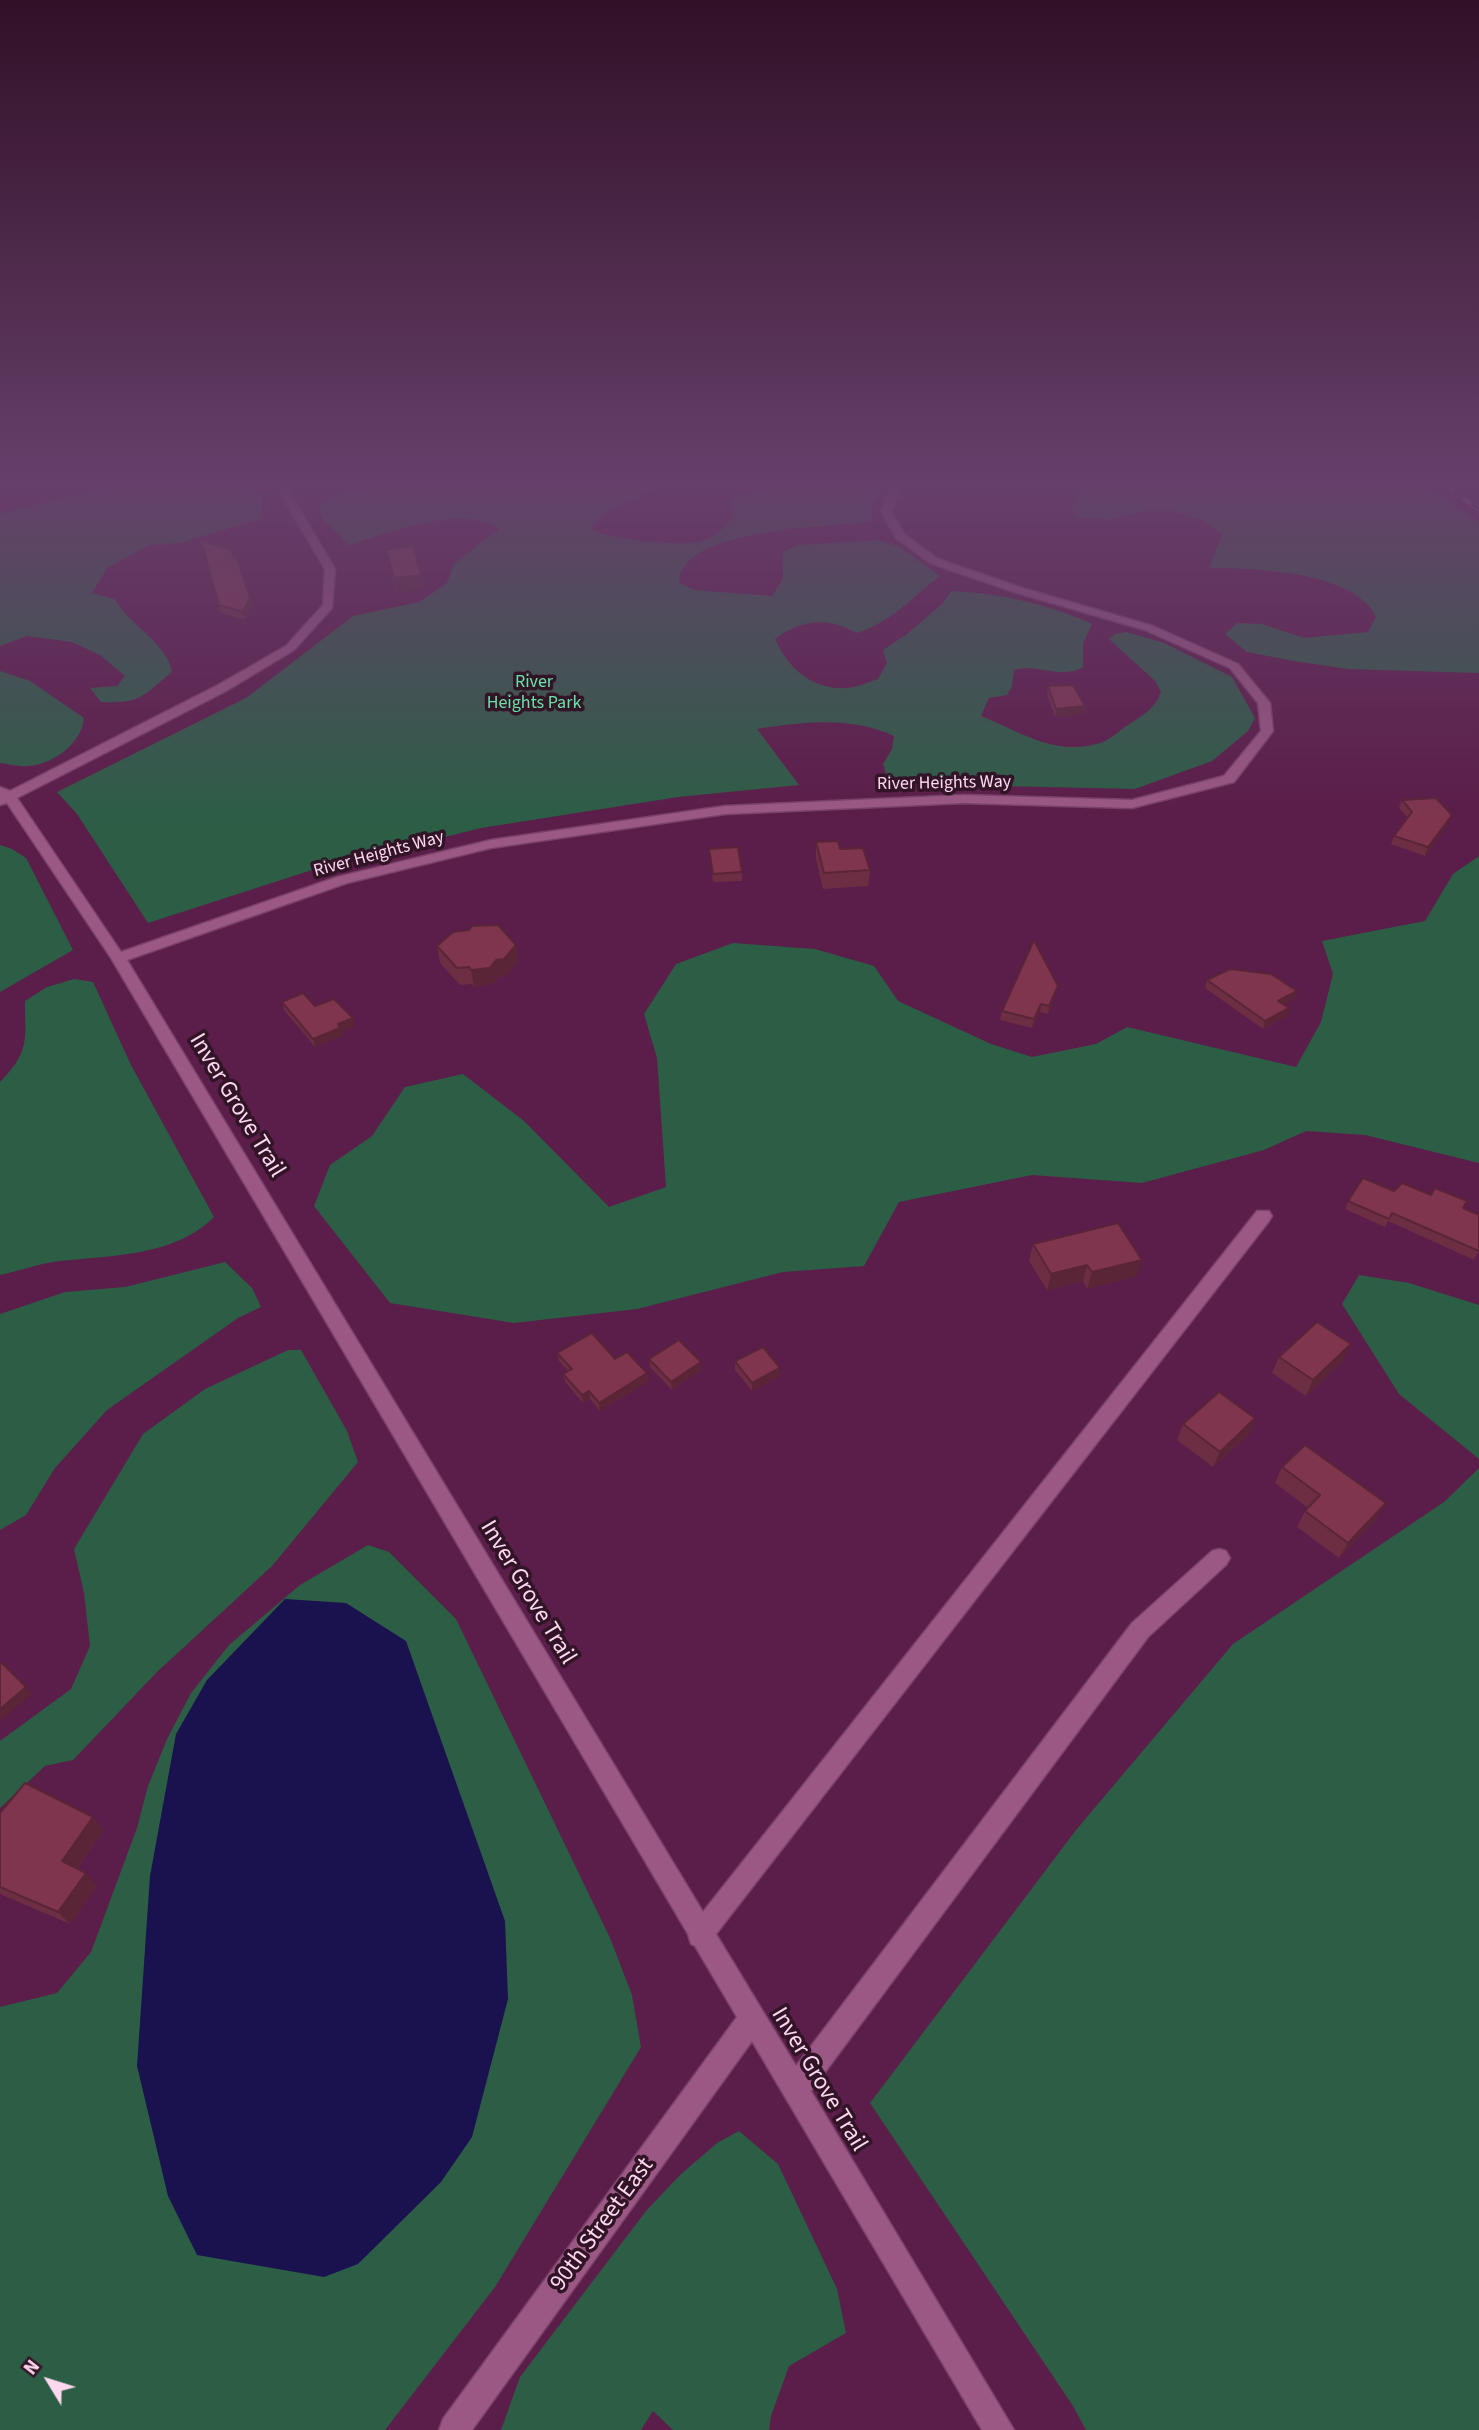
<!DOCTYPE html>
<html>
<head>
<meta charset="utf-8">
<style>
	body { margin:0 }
	#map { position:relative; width:1479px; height:2430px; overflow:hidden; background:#5b1d49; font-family:"Source Sans 3",sans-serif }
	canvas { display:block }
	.north { position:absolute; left:14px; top:2346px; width:70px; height:70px; -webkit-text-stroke:5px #311527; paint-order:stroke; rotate:308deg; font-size:19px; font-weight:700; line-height:28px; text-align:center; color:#fed8ef }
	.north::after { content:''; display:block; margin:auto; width:24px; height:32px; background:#fed8ef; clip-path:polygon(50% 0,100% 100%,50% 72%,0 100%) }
</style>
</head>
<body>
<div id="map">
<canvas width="1479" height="2430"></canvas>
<div class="north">N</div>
</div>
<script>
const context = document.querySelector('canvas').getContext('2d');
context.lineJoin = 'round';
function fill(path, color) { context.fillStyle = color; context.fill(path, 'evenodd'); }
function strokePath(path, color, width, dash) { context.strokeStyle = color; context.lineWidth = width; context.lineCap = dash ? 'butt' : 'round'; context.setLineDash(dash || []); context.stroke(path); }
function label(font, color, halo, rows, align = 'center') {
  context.font = font + ' "Source Sans 3",sans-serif'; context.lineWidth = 7; context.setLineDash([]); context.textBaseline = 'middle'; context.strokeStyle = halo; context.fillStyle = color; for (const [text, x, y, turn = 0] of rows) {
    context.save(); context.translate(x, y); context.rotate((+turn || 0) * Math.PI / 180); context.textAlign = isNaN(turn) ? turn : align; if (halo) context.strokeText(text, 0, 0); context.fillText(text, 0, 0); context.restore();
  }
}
fill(new Path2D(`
	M164,481L243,484L261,493L263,502L260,519L180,543L150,545L107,568L92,593L115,599C129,626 167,642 172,672C143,695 142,704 101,702L90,688L117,686L125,676L100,655L72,642L27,636L0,646V514L94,490Z
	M413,481H676C652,492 604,506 591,529C608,540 678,546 699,542C715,538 724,527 734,516L730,506L732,499L785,481H883L872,504V519L868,522C829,527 679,528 679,583L695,590L772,596L783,579V552L798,545L878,540L900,547L940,576C912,597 891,623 856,633C829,616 799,620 775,639C788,668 812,690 846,688C856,688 868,682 878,679L887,663L883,650L907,634L943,603L951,591C998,593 1049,604 1092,624L1083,644V667C1061,680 1037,663 1014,670L1012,686L1007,695L989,698L981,716C1021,732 1055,757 1100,743C1110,740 1119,731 1128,725C1143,715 1155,709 1161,692L1155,681L1109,639L1115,634L1126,632L1164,643L1232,677L1255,718L1248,731L1212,761L1135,789L956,785L887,776L883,764L892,749L894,736C850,716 804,722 757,729L799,785L678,797L481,828L315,869L148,923L77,814L57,792L246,698L353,616L419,602L447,583L454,564L499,529C461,503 389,533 349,545L324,520L318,507L342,492Z
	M1067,481H1418L1479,522V673L1348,669L1294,661L1247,652L1225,634L1237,623L1262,624L1304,638L1368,632L1376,617C1355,571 1252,568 1209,568L1222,534L1204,521L1174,511H1143L1108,520L1075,516L1072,507L1079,492Z
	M0,671L30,681L84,718C82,743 54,764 28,766C19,767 9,764 0,763Z
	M0,845L12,849L26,858L73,950L0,992Z
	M1479,856V1163L1365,1135L1306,1131L1264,1150L1142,1183L1032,1175L899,1202L864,1266L783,1272L637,1309L514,1323L390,1303L314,1206L330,1165L372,1136L405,1087L463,1074L524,1121L609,1207L666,1187L657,1058L644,1014L676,964L733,943L815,949L874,966L898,1001L991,1044L1032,1057L1096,1044L1127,1027L1296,1067L1321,1022L1333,974L1322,941L1425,921L1453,874Z
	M74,979L93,982L131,1065L214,1217C173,1258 107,1255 53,1262C35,1265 18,1271 0,1275V1082C30,1051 25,1041 25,1001L47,987Z
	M225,1262L252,1288L261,1307L238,1318L107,1410L55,1468L26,1515L0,1530V1314L65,1292L125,1287Z
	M1359,1275L1409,1283L1479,1305V1459L1399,1394L1342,1304Z
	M288,1350H301L347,1431L358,1462L272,1566L157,1672L73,1760L45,1766L0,1808V1741L71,1689L90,1646L84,1593L74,1549L143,1434L205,1389Z
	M1479,1468V2430H1086L1073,2406L870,2103L1076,1830L1233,1644L1444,1502Z
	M368,1545L389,1552L456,1619L610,1938L632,1995L641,2047L495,2287L385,2430H0V2007L57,1993L91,1952L137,1828L148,1786L167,1739L191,1693L229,1645L300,1585Z
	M739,2131L778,2164L837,2289L846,2333L789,2366L771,2416L769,2430H673L653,2411L641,2430H501L520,2377L646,2211L680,2175L717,2143Z`), '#2c5e46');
fill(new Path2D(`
	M285,1599L346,1603L406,1641L505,1921L508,1999L472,2137L441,2182L358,2264L324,2277L197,2255L168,2196L137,2066L150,1876L176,1734L207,1680Z`), '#1a114f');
const minor = new Path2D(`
	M273,481H283L335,569L332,608L294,650L226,691L17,798L121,952L337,877L491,840L725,806L964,795L1132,800L1224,776L1261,731L1258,703L1230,668L1145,630L1014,592L930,563L896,538L881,511L893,481H903L891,511L904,534L938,559L1022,588L1153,626L1238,664L1270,703L1273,731L1234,782L1132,808L964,803L725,814L491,848L347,883L127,960L703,1912L1257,1211H1269L1272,1216L1269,1221L716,1934L796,2066L1132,1623L1212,1551L1219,1549L1226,1551L1230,1558L1226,1565L1148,1637L811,2091L1014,2430H982L752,2041L472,2430H439L443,2419L737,2017L695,1946L691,1944L688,1934L111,958L7,803L0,805V787L10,791L218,685L286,646L323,605L325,569Z`);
strokePath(minor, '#784168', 3);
fill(minor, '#9c5885');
const rail = new Path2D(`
	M1438,481L1479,509`);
strokePath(rail, '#ba8aaa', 5);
strokePath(rail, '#311527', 3.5, [10]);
fill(new Path2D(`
	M201,541L252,606L245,620L221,613Z
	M386,550L421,575L423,589L396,593Z
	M1048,686L1085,706L1084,714L1055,717L1047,694Z
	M1402,800L1448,824L1425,856L1391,844L1394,836L1408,818L1399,808Z
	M816,842L840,849L870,870L868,886L823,889L816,859Z
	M709,849L742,872V881L713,882Z
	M516,945L518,961L506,976L499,977L492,984L474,987L472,984L460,985L440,963L437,946Z
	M1207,980L1297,991L1294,1000L1284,1004L1287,1016L1263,1029L1205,988Z
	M1058,986L1056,994L1048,1014L1040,1012L1032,1028L1000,1020L1002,1011Z
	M282,1002L315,1006L355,1026L341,1032L342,1036L315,1047L284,1010Z
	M1394,1191L1463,1208L1479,1251L1474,1260L1388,1221L1385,1227L1345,1209L1348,1201Z
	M1033,1244L1137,1276L1087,1289L1083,1281L1047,1290L1029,1261Z
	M557,1353L615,1359L647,1373L648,1381L600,1411L590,1399L583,1403L565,1382L563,1374L568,1371L559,1361Z
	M1279,1357L1343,1360L1306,1396L1272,1373Z
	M649,1359L701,1362V1370L672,1390L650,1367Z
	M735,1361L780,1368V1376L752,1391L735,1370Z
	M1255,1418L1249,1434L1213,1467L1177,1440L1183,1424Z
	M1282,1467L1377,1518L1339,1558L1297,1527L1305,1511L1308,1508L1275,1483Z
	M0,1813L93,1817L103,1830L77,1869L97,1886L70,1924L0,1894Z`), '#6d2e43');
fill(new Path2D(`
	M421,575L423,589L396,593L394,578Z
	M250,598L252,606L245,620L243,612Z
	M1085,706L1084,714L1055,717L1056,709Z
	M1452,815L1448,824L1425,856L1428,847Z
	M516,945L518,961L506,976L499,977L492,984L474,987L471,970L496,960Z
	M1058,986L1056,994L1048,1014L1049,1006Z
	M1297,991L1294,1000L1276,1009L1278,1001Z
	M1041,1004L1040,1012L1032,1028L1034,1019Z
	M1289,1008L1287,1016L1263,1029L1265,1021Z
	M353,1018L355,1026L341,1032L342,1036L315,1047L313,1039L338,1024Z
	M1142,1260L1137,1276L1087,1289L1092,1272Z
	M1087,1265L1083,1281L1047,1290L1051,1274Z
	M1351,1344L1343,1360L1306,1396L1313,1380Z
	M701,1362V1370L672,1390L671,1382Z
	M780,1368V1376L752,1391V1383Z
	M647,1373L648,1381L600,1411L599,1403Z
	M589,1391L590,1399L583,1403L582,1395Z
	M1255,1418L1249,1434L1213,1467L1220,1452Z
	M1386,1503L1377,1518L1339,1558L1348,1543Z
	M26,1687L32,1694L0,1721V1709Z
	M93,1817L103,1830L73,1874L62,1861Z
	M86,1873L97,1886L70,1924L58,1912Z`), '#592537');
const building = new Path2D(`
	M201,541L231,550L233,556L236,555L250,598L243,612L219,605Z
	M413,546L421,575L394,578L386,550Z
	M1073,685L1085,706L1056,709L1048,686Z
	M1436,798L1452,815L1428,847L1394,836L1412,812L1402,800Z
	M838,841L840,849L863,848L870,870L824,873L816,842Z
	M738,847L742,872L713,874L709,849Z
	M498,925L516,945L504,959L496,960L490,968L471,970L469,967L457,968L437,946L453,932L469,930L472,926Z
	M1034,940L1058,986L1049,1006L1041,1004L1034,1019L1002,1011Z
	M1230,969L1271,974L1297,991L1278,1001L1289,1008L1265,1021L1207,980Z
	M303,993L315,1006L334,999L353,1018L338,1024L340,1028L313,1039L282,1002Z
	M1363,1178L1394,1191L1402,1183L1431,1195L1435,1188L1467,1201L1463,1208L1479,1215V1251L1392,1213L1389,1219L1348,1201Z
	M1118,1223L1142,1260L1092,1272L1087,1265L1051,1274L1033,1244Z
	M1317,1322L1351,1344L1313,1380L1279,1357Z
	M592,1333L615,1359L627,1352L647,1373L599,1403L589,1391L582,1395L563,1374L572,1369L557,1353Z
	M679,1340L701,1362L671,1382L649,1359Z
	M763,1347L780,1368L752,1383L735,1361Z
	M1219,1392L1255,1418L1220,1452L1183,1424Z
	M1305,1445L1386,1503L1348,1543L1305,1511L1320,1495L1282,1467Z
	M2,1663L26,1687L0,1709V1664Z
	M25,1783L93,1817L62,1861L86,1873L58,1912L0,1887V1813Z`);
fill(building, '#7f354e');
strokePath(building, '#592537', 2);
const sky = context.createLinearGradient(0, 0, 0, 821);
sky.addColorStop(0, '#321028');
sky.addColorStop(0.59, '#66406a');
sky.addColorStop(1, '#66406a00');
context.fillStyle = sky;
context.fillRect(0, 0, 1479, 821);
label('18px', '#68e4ab', '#311527', [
	["River",534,683],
	["Heights Park",534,704]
]);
label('18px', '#fed8ef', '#311527', [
	["River Heights Way",944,784,-1],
	["River Heights Way",379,855,-15]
]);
label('24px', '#fed8ef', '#311527', [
	["Inver Grove Trail",236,1106,59],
	["Inver Grove Trail",527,1593,59],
	["Inver Grove Trail",818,2080,59],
	["90th Street East",603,2225,-54]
]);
</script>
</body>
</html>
